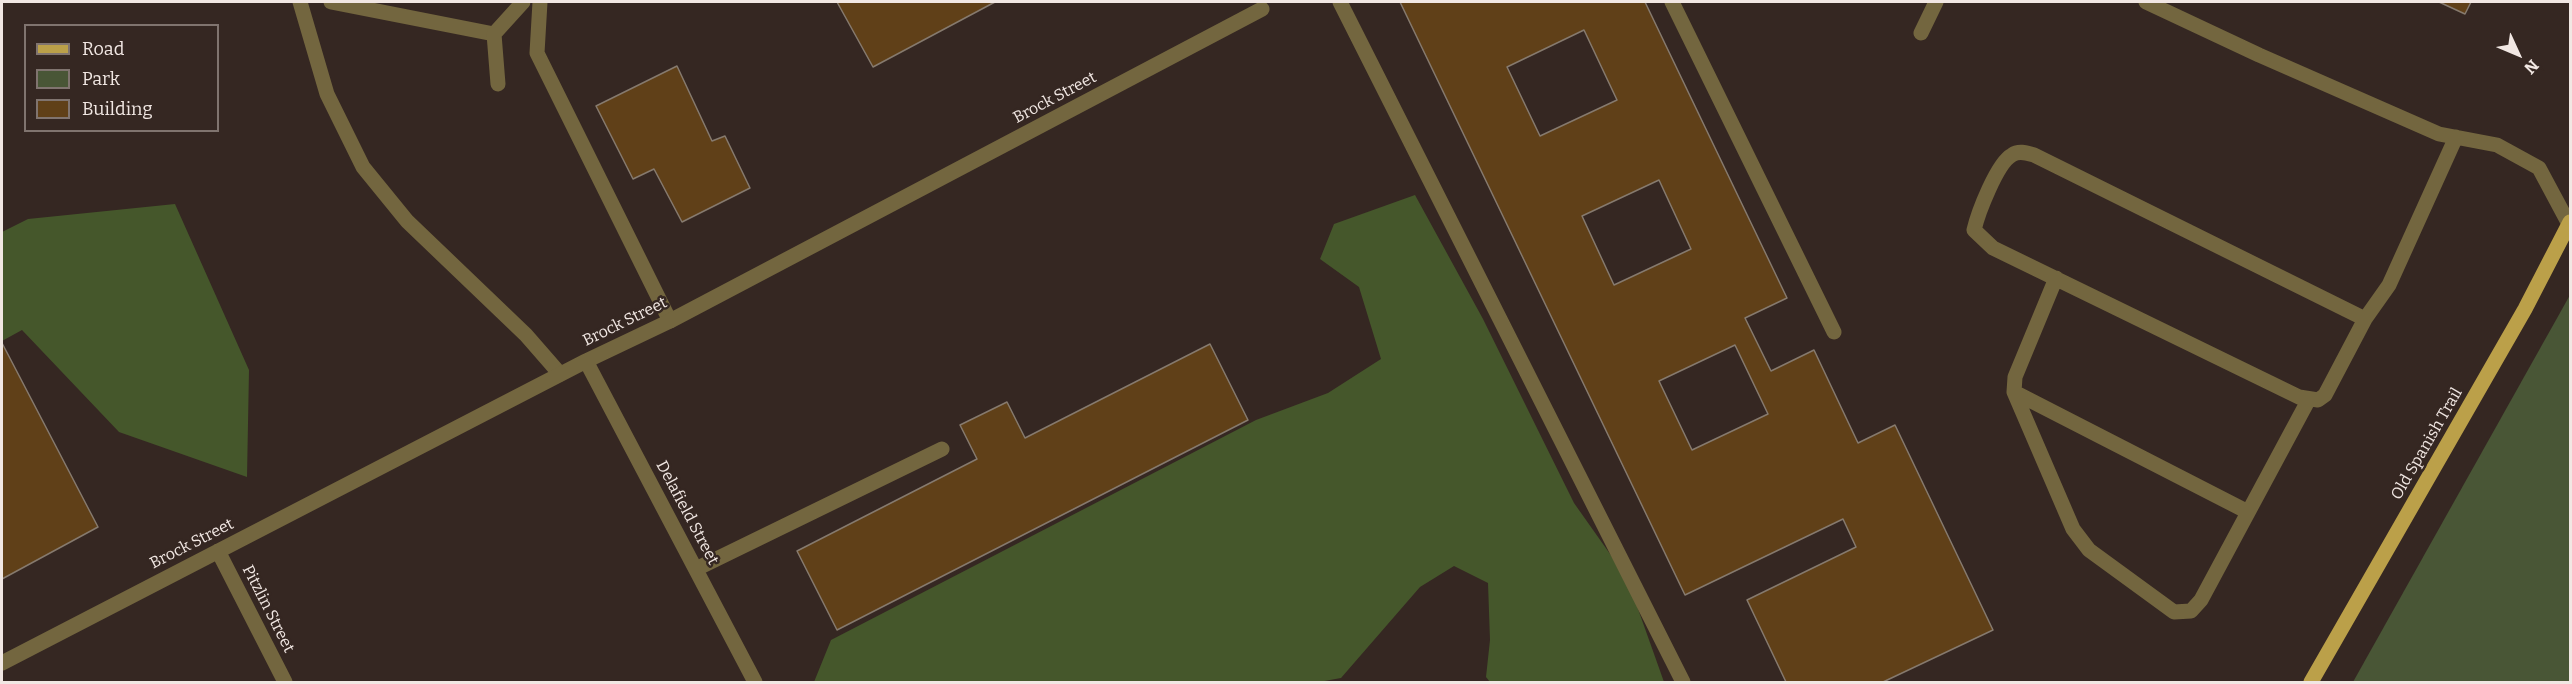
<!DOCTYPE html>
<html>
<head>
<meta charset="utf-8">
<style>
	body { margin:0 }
	#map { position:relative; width:2572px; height:684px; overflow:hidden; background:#352722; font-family:Bitter,serif }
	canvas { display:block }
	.frame { position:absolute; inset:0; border:3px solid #f1e7e3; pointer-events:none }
	.legend { position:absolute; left:24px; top:24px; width:195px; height:108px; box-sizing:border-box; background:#352722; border:2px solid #80746f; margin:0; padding:8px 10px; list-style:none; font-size:18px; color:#f1e7e3 }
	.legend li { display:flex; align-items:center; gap:12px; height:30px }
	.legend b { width:30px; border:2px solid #80746f }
	.north { position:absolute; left:2488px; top:24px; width:60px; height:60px; -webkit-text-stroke:4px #352722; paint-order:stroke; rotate:134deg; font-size:16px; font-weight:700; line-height:24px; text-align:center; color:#f1e7e3 }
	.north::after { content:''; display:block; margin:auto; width:21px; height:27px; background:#f1e7e3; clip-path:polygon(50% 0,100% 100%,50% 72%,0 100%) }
</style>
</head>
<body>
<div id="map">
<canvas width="2572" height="684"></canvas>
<div class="frame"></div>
<ul class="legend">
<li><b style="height:8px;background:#bba049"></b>Road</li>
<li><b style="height:16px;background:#495636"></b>Park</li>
<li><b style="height:16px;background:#604018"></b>Building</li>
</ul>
<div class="north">N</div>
</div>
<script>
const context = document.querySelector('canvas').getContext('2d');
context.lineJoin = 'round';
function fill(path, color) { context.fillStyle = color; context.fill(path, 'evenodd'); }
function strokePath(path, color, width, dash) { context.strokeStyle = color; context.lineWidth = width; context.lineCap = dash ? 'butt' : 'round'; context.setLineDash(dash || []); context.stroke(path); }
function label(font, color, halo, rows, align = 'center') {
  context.font = font + ' Bitter,serif'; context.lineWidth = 5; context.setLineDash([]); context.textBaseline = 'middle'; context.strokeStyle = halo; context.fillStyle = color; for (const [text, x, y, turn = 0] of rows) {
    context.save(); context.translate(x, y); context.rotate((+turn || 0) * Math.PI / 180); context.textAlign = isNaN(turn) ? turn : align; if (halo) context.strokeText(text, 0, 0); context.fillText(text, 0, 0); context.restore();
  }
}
fill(new Path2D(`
	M2570,295V682H2353Z`), '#495636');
fill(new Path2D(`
	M1415,195L1483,319L1574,503L1627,578L1664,682H1490L1486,677L1490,640L1488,583L1454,566L1420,587L1341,678L1319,682L1201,681L814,682L831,640L1256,420L1328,393L1381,359L1359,287L1320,259L1334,224Z
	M175,204L249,370L247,477L119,432L22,330L2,341V232L28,219Z`), '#45572b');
const building = new Path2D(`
	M837,2H995L873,67Z
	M1400,2H1645L1787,298L1745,318L1771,371L1814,350L1858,443L1895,425L1993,630L1883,682H1786L1747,600L1856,547L1843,519L1685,595ZM1584,30L1617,100L1540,136L1507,67ZM1659,180L1691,249L1614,285L1582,216ZM1735,345L1768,414L1692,450L1659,381Z
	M2439,2H2471L2465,14Z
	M677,66L712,141L725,136L750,188L682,222L654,169L633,179L596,106Z
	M2,343L98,527L2,579Z
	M1210,344L1248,420L837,630L797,551L977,459L960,425L1007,402L1025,438Z`);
fill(building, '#604018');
strokePath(building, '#867a6e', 1.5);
strokePath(new Path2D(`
	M300,2L327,94L363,167L407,221L526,335L560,374
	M331,2L494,34
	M540,2L537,53L670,321
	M1340,2L1683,682
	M1672,2L1834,332
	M2146,2L2259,55L2439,134L2497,145L2539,168L2570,226
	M1921,33L1936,2
	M2056,278L2015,377L2014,392L2073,529L2089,550L2174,612L2191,611L2201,600L2309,399
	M2365,319L2034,155C2027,153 2019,150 2012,155C1997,163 1978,213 1974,230L1993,248L2299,397L2318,400L2325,395L2365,319L2389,285L2456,137
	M2014,392L2248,512
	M696,569L942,449`), '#73663f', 15);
strokePath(new Path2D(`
	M498,84L494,34L523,2
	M586,361L755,682
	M218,551L285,682
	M2,663L586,361L670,321L1262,9`), '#73663f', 15);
strokePath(new Path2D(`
	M2311,682L2525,309L2570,222`), '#bba049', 15);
label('16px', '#f1e7e3', '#352722', [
	["Brock Street",1055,98,-28],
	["Brock Street",625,322,-26],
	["Old Spanish Trail",2427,444,-60],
	["Delafield Street",687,513,62],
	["Brock Street",192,544,-27],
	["Pitzlin Street",268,609,63]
]);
</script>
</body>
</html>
